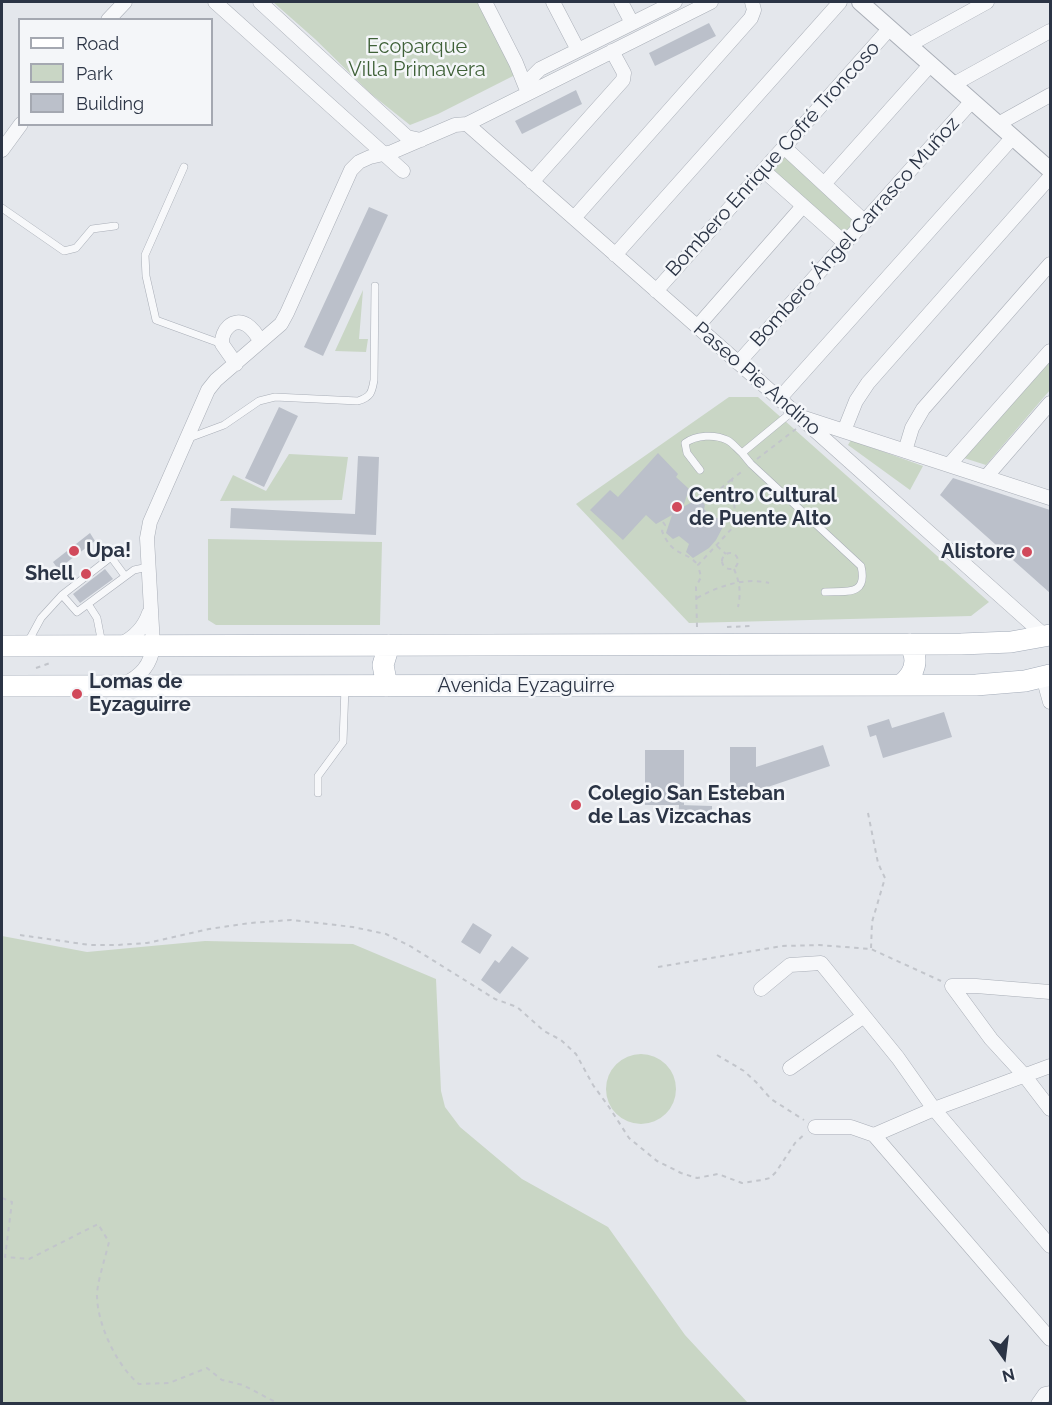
<!DOCTYPE html>
<html>
<head>
<meta charset="utf-8">
<style>
	body { margin:0 }
	#map { position:relative; width:1052px; height:1405px; overflow:hidden; background:#e4e7ec; font-family:Raleway,sans-serif }
	canvas { display:block }
	.frame { position:absolute; inset:0; border:3px solid #2b3445; pointer-events:none }
	.legend { position:absolute; left:18px; top:18px; width:195px; height:108px; box-sizing:border-box; background:#f4f6f9; border:2px solid #a4a8b1; margin:0; padding:8px 10px; list-style:none; font-size:18px; color:#2b3445 }
	.legend li { display:flex; align-items:center; gap:12px; height:30px }
	.legend b { width:30px; border:2px solid #a4a8b1 }
	.north { position:absolute; left:974px; top:1327px; width:60px; height:60px; -webkit-text-stroke:4px #f4f6f9; paint-order:stroke; rotate:166deg; font-size:16px; font-weight:700; line-height:24px; text-align:center; color:#2b3445 }
	.north::after { content:''; display:block; margin:auto; width:21px; height:27px; background:#2b3445; clip-path:polygon(50% 0,100% 100%,50% 72%,0 100%) }
</style>
</head>
<body>
<div id="map">
<canvas width="1052" height="1405"></canvas>
<div class="frame"></div>
<ul class="legend">
<li><b style="height:8px;background:#fff"></b>Road</li>
<li><b style="height:16px;background:#c9d6c5"></b>Park</li>
<li><b style="height:16px;background:#bbc0ca"></b>Building</li>
</ul>
<div class="north">N</div>
</div>
<script>
const context = document.querySelector('canvas').getContext('2d');
context.lineJoin = 'round';
function fill(path, color) { context.fillStyle = color; context.fill(path, 'evenodd'); }
function strokePath(path, color, width, dash) { context.strokeStyle = color; context.lineWidth = width; context.lineCap = dash ? 'butt' : 'round'; context.setLineDash(dash || []); context.stroke(path); }
function label(font, color, halo, rows, align = 'center') {
  context.font = font + ' Raleway,sans-serif'; context.lineWidth = 5; context.setLineDash([]); context.textBaseline = 'middle'; context.strokeStyle = halo; context.fillStyle = color; for (const [text, x, y, turn = 0] of rows) {
    context.save(); context.translate(x, y); context.rotate((+turn || 0) * Math.PI / 180); context.textAlign = isNaN(turn) ? turn : align; if (halo) context.strokeText(text, 0, 0); context.fillText(text, 0, 0); context.restore();
  }
}
fill(new Path2D(`
	M273,2H479L515,75L438,114L410,125L371,94L315,39Z
	M784,153L860,222L845,238L768,170Z
	M363,290L359,339H368L366,352L335,351Z
	M1050,357V390L986,465L964,458Z
	M729,397H758L989,602L971,616L689,623L576,504Z
	M851,440L923,466L910,490L848,445Z
	M289,454L348,457L342,500L220,501L233,475L266,491Z
	M208,539L382,542L380,625H216L208,620Z
	M2,936L87,952L205,941L353,944L436,979L441,1091L445,1107L460,1127L522,1179L608,1227L685,1335L748,1403H2Z
	M606 1089a35 35 0 1 1 70 0a35 35 0 1 1-70 0Z`), '#c9d6c5');
fill(new Path2D(`
	M709,23L716,36L655,66L649,53Z
	M576,90L582,104L522,134L515,121Z
	M369,207L388,215L323,356L304,347Z
	M279,407L298,416L264,487L245,478Z
	M658,453L678,474L676,477L689,489L683,507L699,498L705,505L704,509L714,519L720,517L725,523L716,540L709,548L693,558L686,552L689,544L679,536L673,539L666,533L672,515L656,524L646,515L623,540L590,510L610,490L618,497Z
	M358,456L379,457L376,535L230,528L231,508L355,514Z
	M953,478L1050,510V593L940,495Z
	M90,533L95,541L58,569L53,562Z
	M105,569L113,579L80,603L73,594Z
	M944,712L952,737L883,758L876,735L870,737L867,726L889,719L892,728Z
	M823,745L830,766L756,791V797H730V747H756V767Z
	M645,750H684V805H645Z
	M679,805L712,806V818L678,817Z
	M473,923L492,935L480,954L461,942Z
	M512,946L529,958L500,994L481,980L495,960L499,963Z`), '#bbc0ca');
const service = new Path2D(`
	M184,167L145,255L146,276L156,320L222,344
	M2,208L64,251L76,248L92,229L115,226
	M793,411L742,453L751,464L861,566C868,596 847,591 825,592
	M189,438L224,425L259,401L275,397L358,401C371,397 372,392 374,380L375,286
	M700,470L687,453L685,443C696,435 715,434 727,440C733,443 737,449 742,453
	M62,595L77,612L134,570L148,567
	M88,604L97,618L102,644
	M28,642L41,618L62,595L111,557L125,576
	M318,793V776L343,742L345,687`);
const minor = new Path2D(`
	M215,2L403,171
	M260,2L407,137L421,140
	M485,2L516,63L528,93
	M553,2L578,50
	M621,2L632,23
	M108,20L125,2
	M909,45L987,2
	M954,84L1050,31
	M528,93L531,78L540,69L675,2
	M467,124L800,417L1045,636
	M998,124L1050,95
	M784,147L865,222
	M2,150L21,124
	M763,170L845,243
	M532,182L623,80L624,73L612,51
	M824,184L931,64
	M574,218L751,18L754,10L752,2
	M615,255L840,2
	M656,291L890,28
	M697,327L803,206
	M738,363L972,101
	M236,364L222,344C221,331 233,316 247,325C253,329 257,335 260,341
	M779,399L1013,137
	M804,418L1050,498
	M844,431L856,401L868,383L1050,177
	M905,451L912,428L923,409L1050,264
	M949,465L1050,351
	M986,477L1050,403
	M121,644C135,637 144,628 149,613
	M1043,677L1050,702
	M124,684C141,676 151,665 153,646L147,538L150,522L208,390L216,380L281,324L287,313L351,170L359,162L370,157L392,152L455,125L467,124L711,2
	M952,986L991,1039L1024,1075L1050,1109
	M952,986H976L1050,992
	M761,989L790,965L821,963L898,1058L934,1109L1050,1246
	M790,1068L864,1016
	M815,1127H851L874,1135L1050,1339
	M874,1135L934,1109L1050,1066
	M1038,1404L1045,1394L1050,1393`);
const tertiary = new Path2D(`
	M860,2L1050,170`);
const primary = new Path2D(`
	M2,646L961,644L1011,642L1050,635
	M901,685C915,674 920,659 909,644
	M2,686L976,685L1025,681L1050,675
	M387,686L383,665L389,645`);
strokePath(service, '#a9aeb7', 8);
strokePath(minor, '#a9aeb7', 15);
strokePath(tertiary, '#a9aeb7', 18);
strokePath(primary, '#a3abb8', 22);
strokePath(new Path2D(`
	M757,459L796,429
	M707,500L732,479
	M663,522L665,525L662,531C673,558 685,549 698,565
	M717,546L726,554
	M722 561a8 8 0 1 1 16 0a8 8 0 1 1-16 0Z
	M734,569C740,583 741,593 738,607
	M697,598C719,586 744,577 769,583
	M697,627L696,587L701,577L698,565L736,524L732,479L744,470
	M727,627L752,626
	M36,668L50,663
	M868,813L878,863L885,878L872,922L871,949
	M20,935L90,945H117L147,943L209,929L250,923L291,920L353,927L386,934L410,946L495,999L517,1007L544,1031L561,1040L576,1054L593,1085L609,1107L629,1138L657,1161L681,1173L697,1178L718,1174L742,1183L762,1180L770,1178L776,1172L795,1143L806,1133
	M658,967L782,946L819,945L871,949L941,981
	M717,1055L744,1071L756,1082L771,1099L804,1120
	M2,1198L12,1202L5,1257L29,1259L98,1224L109,1242C106,1255 96,1286 97,1297C98,1326 117,1366 139,1384L169,1383L207,1368L222,1380L243,1385L279,1404`), '#c2c5cb', 2, [4.5, 4.5]);
strokePath(service, '#f7f8fa', 7);
strokePath(minor, '#f7f8fa', 14);
strokePath(tertiary, '#f7f8fa', 16);
strokePath(primary, '#fff', 21);
for (const [x, y, r, color] of [
	[677,507,6,"#d1495b"],
	[74,551,6,"#d1495b"],
	[1027,552,6,"#d1495b"],
	[86,574,6,"#d1495b"],
	[77,694,6,"#d1495b"],
	[576,805,6,"#d1495b"]
]) { const dot = new Path2D(); dot.arc(x, y, r, 0, 2 * Math.PI); context.fillStyle = color; context.fill(dot); strokePath(dot, '#f4f6f9', 2); }
label('20px', '#3f6138', '#f4f6f9', [
	["Ecoparque",417,47],
	["Villa Primavera",417,70]
]);
label('20px', '#2b3445', '#f4f6f9', [
	["Bombero Enrique Cofré Troncoso",773,159,-48],
	["Bombero Ángel Carrasco Muñoz",855,232,-48],
	["Paseo Pie Andino",757,379,41],
	["Avenida Eyzaguirre",526,686]
]);
label('bold 20px', '#2b3445', '#f4f6f9', [
	["Centro Cultural",689,496],
	["de Puente Alto",689,519],
	["Upa!",86,551],
	["Alistore",1015,552,"right"],
	["Shell",74,574,"right"],
	["Lomas de",89,682],
	["Eyzaguirre",89,705],
	["Colegio San Esteban",588,794],
	["de Las Vizcachas",588,817]
], 'left');
</script>
</body>
</html>
